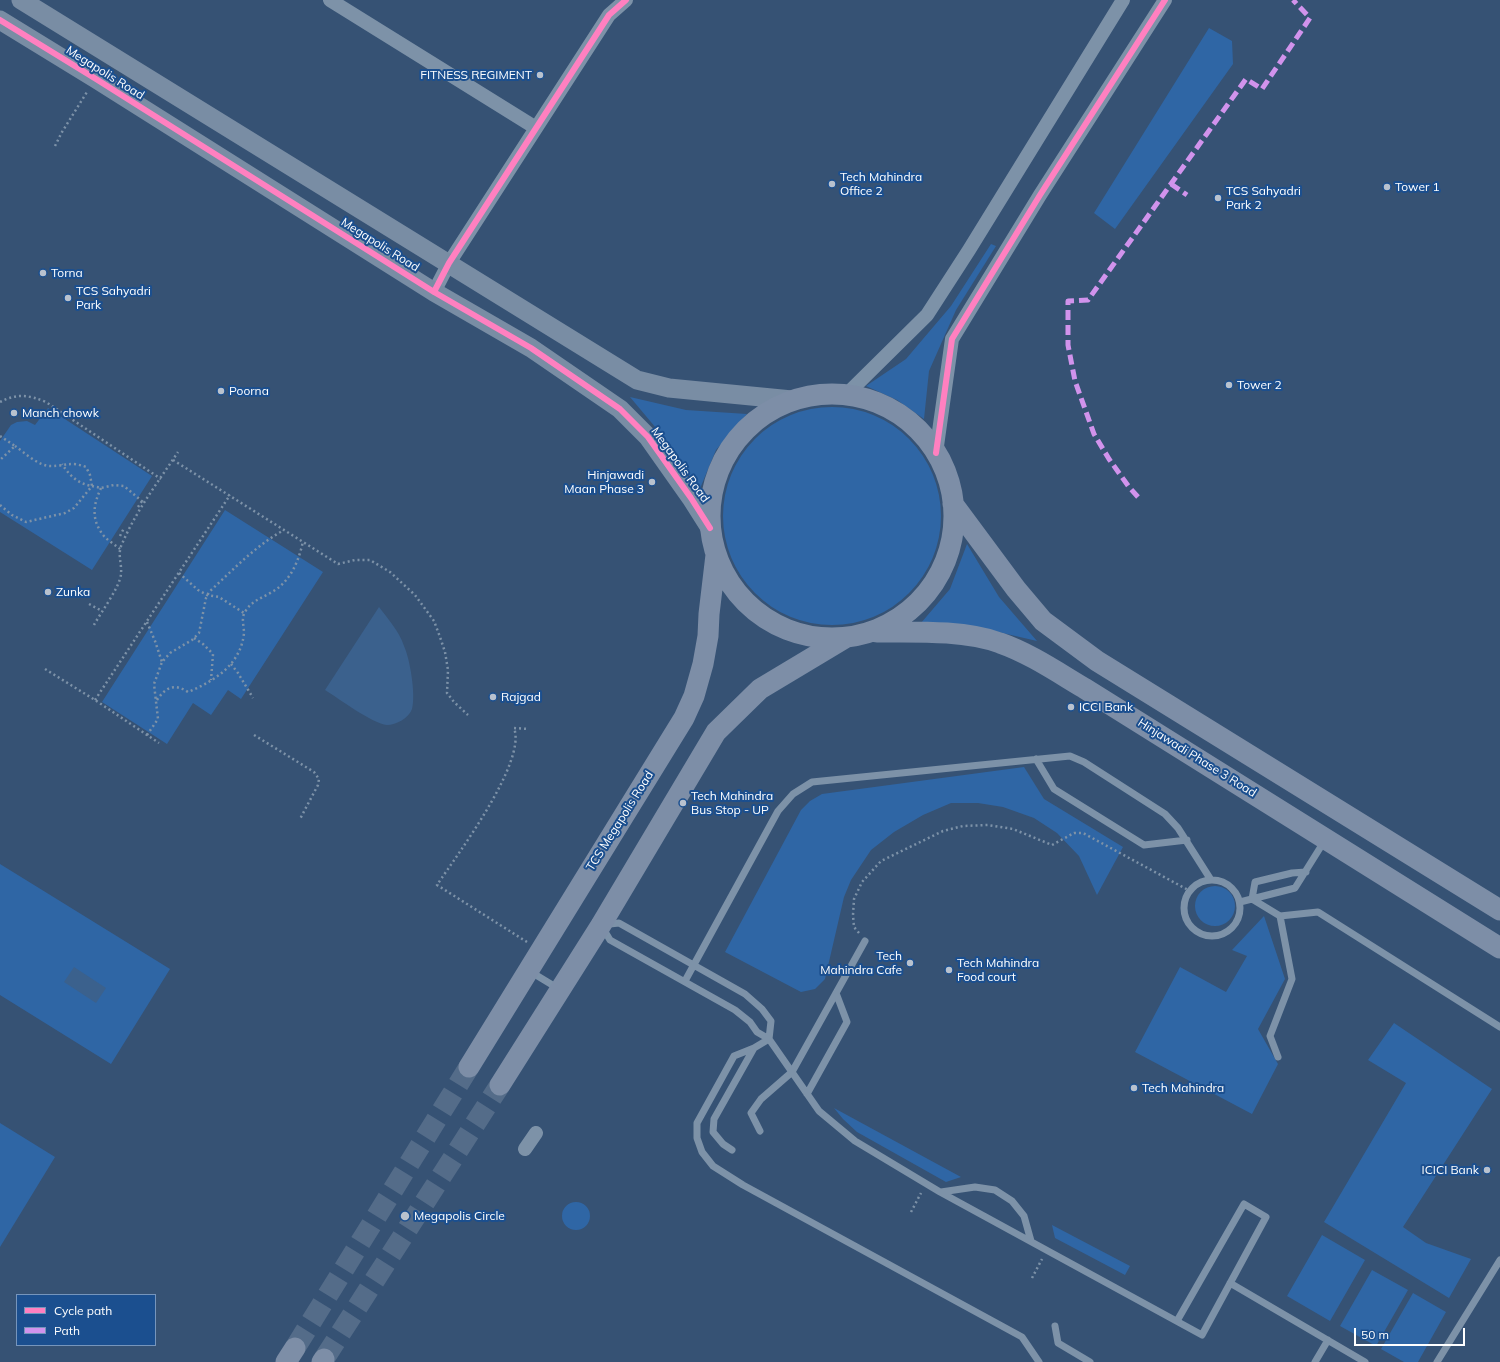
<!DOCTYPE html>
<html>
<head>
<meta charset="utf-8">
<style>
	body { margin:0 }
	#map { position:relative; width:1500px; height:1362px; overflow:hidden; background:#365274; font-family:Mulish,sans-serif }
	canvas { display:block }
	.legend { position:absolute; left:16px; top:1294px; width:140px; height:52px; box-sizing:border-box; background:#1b4f8f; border:1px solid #7695bc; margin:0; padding:5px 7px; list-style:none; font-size:12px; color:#fff }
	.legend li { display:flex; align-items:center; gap:8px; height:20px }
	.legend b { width:20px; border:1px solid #7695bc }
	.scale { position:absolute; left:1354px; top:1328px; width:111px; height:18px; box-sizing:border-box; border:2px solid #fff; border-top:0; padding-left:5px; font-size:12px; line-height:14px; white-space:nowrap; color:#fff; -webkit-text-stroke:3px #1b4f8f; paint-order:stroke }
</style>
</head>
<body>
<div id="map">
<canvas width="1500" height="1362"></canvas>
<ul class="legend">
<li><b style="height:5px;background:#ff80c0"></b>Cycle path</li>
<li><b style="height:5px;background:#d193ec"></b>Path</li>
</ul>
<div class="scale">50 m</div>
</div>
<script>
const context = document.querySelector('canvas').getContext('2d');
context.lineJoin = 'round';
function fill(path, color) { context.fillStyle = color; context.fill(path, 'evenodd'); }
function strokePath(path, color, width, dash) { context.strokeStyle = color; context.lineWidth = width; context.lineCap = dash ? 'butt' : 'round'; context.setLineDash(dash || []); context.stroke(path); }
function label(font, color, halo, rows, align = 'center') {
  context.font = font + ' Mulish,sans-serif'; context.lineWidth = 4; context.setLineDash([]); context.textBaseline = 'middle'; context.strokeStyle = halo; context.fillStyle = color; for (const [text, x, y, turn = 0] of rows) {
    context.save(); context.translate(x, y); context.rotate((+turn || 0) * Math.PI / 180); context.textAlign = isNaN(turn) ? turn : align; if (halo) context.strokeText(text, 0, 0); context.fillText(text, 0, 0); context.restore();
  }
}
fill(new Path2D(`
	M1209,28L1232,41L1233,64L1115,229L1094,213Z
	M991,244L996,246L956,310L929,371L924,419L897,400L866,386L906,359L951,306Z
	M630,397L686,410L747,414L716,450L699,491L666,440Z
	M723 516a109 109 0 1 1 218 0a109 109 0 1 1-218 0Z
	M48,408L152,476L92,570L0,512V441L11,425L17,422L27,421L35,425Z
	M225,510L323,572L241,699L228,690L211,715L193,703L167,744L102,702Z
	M967,544L999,597L1037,641L981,628L921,623L950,589Z
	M1024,767L1044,799L1123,847L1097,895L1079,856L1057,833L1034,818L1003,807L978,803H951L923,815L894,832L871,850L851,880L844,897L825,979L815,989L801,992L725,952L801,810L810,801L822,794Z
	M0,864L170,969L111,1064L0,995Z
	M1195 906a20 20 0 1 1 40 0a20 20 0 1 1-40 0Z
	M1264,916L1285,979L1258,1029L1278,1064L1252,1114L1135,1052L1180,967L1226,992L1247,956L1232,950Z
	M1394,1023L1492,1089L1403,1227L1426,1243L1471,1259L1449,1298L1324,1222L1406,1083L1368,1060Z
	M834,1108L961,1177L946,1182L857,1132L843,1119Z
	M0,1123L55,1157L0,1247Z
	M562 1216a14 14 0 1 1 28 0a14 14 0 1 1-28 0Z
	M1052,1225L1130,1266L1125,1275L1055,1238Z
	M1322,1235L1365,1260L1330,1321L1287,1296Z
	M1372,1270L1408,1290L1376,1346L1340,1326Z
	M1413,1293L1446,1312L1418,1362H1404L1381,1349Z`), '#2f66a5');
fill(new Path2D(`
	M379,607C388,619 399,631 404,646C410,659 416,695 412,709C409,718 396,725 387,725C373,724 338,698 325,690Z
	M74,967L106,988L96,1003L64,982Z`), '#3b618d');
strokePath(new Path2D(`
	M295,1348L469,1067
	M324,1359L500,1085`), '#546c89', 21, [21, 10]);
strokePath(new Path2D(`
	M55,146L62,132L87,92
	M0,402C17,393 29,395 46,402L161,479
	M0,436L15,446L0,460
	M15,446C25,453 38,466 51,466C66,466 70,461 86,467L90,475L92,486C78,484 69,475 62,464
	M173,460L338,564L355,560H370L390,572L415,595L434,621L440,637L445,652L448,670L447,693L454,702L468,715
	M101,488C94,503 91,517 101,532C105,539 114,544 120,549
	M0,505L12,515L26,522L65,513L74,508L92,486L101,488L114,485L124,486L144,503
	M138,507L142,501
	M120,536L124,528
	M179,573L198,590L207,595L219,597L244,613
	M89,604L102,611
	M147,622L155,641L162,662
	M94,625C101,612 120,587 121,574C122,563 117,554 122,544C136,511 158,482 178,452
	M194,638L203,644L213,654L211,680
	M231,664L238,673L253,698
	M45,669L95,700L159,743
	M95,700L230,495
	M157,700C166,687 174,683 188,692C215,681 241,664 244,633C244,626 241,618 245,612C251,601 262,598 272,592C290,582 299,561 303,541
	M147,735L158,719L154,684L162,662L170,653L192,640L199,633L206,598L209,592C233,570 255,546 284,530
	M254,735L314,772L319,779L318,785L300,819
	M859,933L854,927L853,915L854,899L862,882L881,861L943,831L963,826L988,825L1013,829L1052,845L1074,833H1083L1190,891
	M527,942L437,885C457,855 527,762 514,728L528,729
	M911,1212L921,1193
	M1032,1278L1042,1259`), '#7d92a8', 2.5, [2, 3]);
strokePath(new Path2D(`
	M1036,759L1054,789L1144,845L1187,840
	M1184 908a28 28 0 1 1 56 0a28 28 0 1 1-56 0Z
	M1252,899L1280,916L1318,912L1500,1027
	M1252,899L1255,882L1292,873L1306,872
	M1240,902L1295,888L1325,840
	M531,972L559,989
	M685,981L778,811L793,794L812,782L1070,756L1084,762L1165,814L1178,828L1211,880
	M769,1039L771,1021L762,1009L745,994L619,923L601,925L610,940L735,1010L750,1022L757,1032L769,1039L819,1111L855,1141L940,1192L1202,1335L1266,1217L1244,1204L1177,1321
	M754,1048L734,1056L697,1123V1138L702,1152L713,1166L743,1185L1022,1337L1039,1362
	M1278,1057L1270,1036L1292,979L1280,916
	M807,1094L847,1022L836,993
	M760,1131L751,1113L761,1099L792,1072L865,941
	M732,1150L723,1144L713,1132L714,1119L754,1048L769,1039
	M941,1192L975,1187L995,1190L1012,1201L1024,1216L1031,1241
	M1230,1283L1365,1362
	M1055,1326L1058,1343L1090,1362
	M1315,1362L1328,1340
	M1437,1362L1500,1260`), '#7d92a8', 7);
strokePath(new Path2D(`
	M330,0L536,128
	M434,292L449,263L609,15L626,0
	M846,395L927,315L969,250L1123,0
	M936,453L952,339L1040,195L1165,0
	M525,1149L536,1133`), '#7d92a8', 14);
strokePath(new Path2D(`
	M21,0L637,380L669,388L792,400
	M0,20L96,79L434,292L531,348L620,409L648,437L691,498L710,528`), '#798da4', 19);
strokePath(new Path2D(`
	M710 516a122 122 0 1 1 244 0a122 122 0 1 1-244 0Z
	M953,504L1016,589L1043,621L1097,661L1500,910
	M877,632C915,632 965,630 1000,643C1029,653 1057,672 1084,688L1500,948
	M469,1067L684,718L694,696L703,664L708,636L709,614L716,555
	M500,1085L601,925L716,732L760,689L845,638
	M286,1362L295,1348
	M322,1362L324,1359`), '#7d8ea7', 21);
strokePath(new Path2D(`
	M1171,184L1187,195
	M1138,497L1129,487L1109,459L1094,434L1075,381L1068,345V301L1088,300L1246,79L1262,89L1310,18L1293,0`), '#d193ec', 5, [10, 5]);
strokePath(new Path2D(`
	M0,20L96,79L434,292L531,348L620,409L648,437L691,498L710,528
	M434,292L449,263L609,15L626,0
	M936,453L952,339L1040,195L1165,0`), '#ff80c0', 6);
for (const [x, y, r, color] of [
	[540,75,4,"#b9c2ce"],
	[832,184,4,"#b9c2ce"],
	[1387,187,4,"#b9c2ce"],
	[1218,198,4,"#b9c2ce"],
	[43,273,4,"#b9c2ce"],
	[68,298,4,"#b9c2ce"],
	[1229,385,4,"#b9c2ce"],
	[221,391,4,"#b9c2ce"],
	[14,413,4,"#b9c2ce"],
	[652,482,4,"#b9c2ce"],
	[48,592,4,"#b9c2ce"],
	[493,697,4,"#b9c2ce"],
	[1071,707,4,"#b9c2ce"],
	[683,803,4,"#b9c2ce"],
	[910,963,4,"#b9c2ce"],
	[949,970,4,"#b9c2ce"],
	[1134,1088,4,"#b9c2ce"],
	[1487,1170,4,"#b9c2ce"],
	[405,1216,5,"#b9c2ce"]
]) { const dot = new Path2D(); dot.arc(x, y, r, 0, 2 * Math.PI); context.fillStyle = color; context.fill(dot); strokePath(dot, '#1b4f8f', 1.5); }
label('12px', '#fff', '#1b4f8f', [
	["Megapolis Road",105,73,32],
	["Megapolis Road",380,245,32],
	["Megapolis Road",680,465,54],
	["Hinjawadi Phase 3 Road",1197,758,32],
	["TCS Megapolis Road",620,821,-58]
]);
label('12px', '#fff', '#1b4f8f', [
	["FITNESS REGIMENT",532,75,"right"],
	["Tech Mahindra",840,177],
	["Office 2",840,191],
	["Tower 1",1395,187],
	["TCS Sahyadri",1226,191],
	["Park 2",1226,205],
	["Torna",51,273],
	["TCS Sahyadri",76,291],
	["Park",76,305],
	["Tower 2",1237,385],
	["Poorna",229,391],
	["Manch chowk",22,413],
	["Hinjawadi",644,475,"right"],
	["Maan Phase 3",644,489,"right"],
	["Zunka",56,592],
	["Rajgad",501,697],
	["ICCI Bank",1079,707],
	["Tech Mahindra",691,796],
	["Bus Stop - UP",691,810],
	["Tech",902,956,"right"],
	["Mahindra Cafe",902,970,"right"],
	["Tech Mahindra",957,963],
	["Food court",957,977],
	["Tech Mahindra",1142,1088],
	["ICICI Bank",1479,1170,"right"],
	["Megapolis Circle",414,1216]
], 'left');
</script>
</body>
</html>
